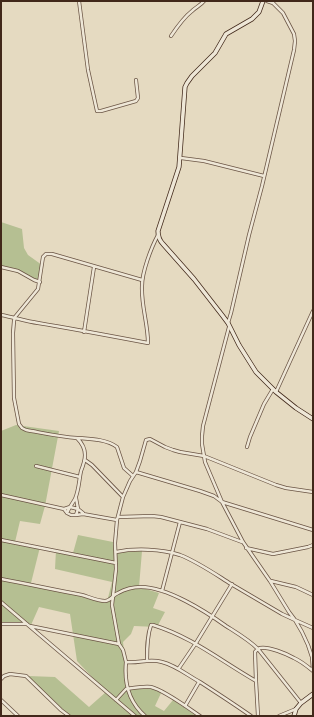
<!DOCTYPE html>
<html>
<head>
<meta charset="utf-8">
<style>
	body { margin:0 }
	#map { position:relative; width:314px; height:717px; overflow:hidden; background:#e5dac1; font-family:"Gentium Book Plus",serif }
	canvas { display:block }
	.frame { position:absolute; inset:0; border:2px solid #41281a; pointer-events:none }
</style>
</head>
<body>
<div id="map">
<canvas width="314" height="717"></canvas>
<div class="frame"></div>
</div>
<script>
const context = document.querySelector('canvas').getContext('2d');
context.lineJoin = 'round';
function fill(path, color) { context.fillStyle = color; context.fill(path, 'evenodd'); }
function strokePath(path, color, width, dash) { context.strokeStyle = color; context.lineWidth = width; context.lineCap = dash ? 'butt' : 'round'; context.setLineDash(dash || []); context.stroke(path); }
fill(new Path2D(`
	M1,222L22,229L24,248L28,255L42,265L41,283L1,266Z
	M16,425L59,431L45,506L40,524L20,521L15,542L40,547L31,583L107,602L112,582L55,569L56,550L73,553L78,535L113,542L115,552L142,551L139,587L159,593L153,608L165,612L157,627L134,626L131,634L123,642L128,689H151L162,691L155,706L164,711L173,700L197,716H67L28,676L55,677L89,707L106,692L77,661L70,614L39,607L31,625L2,623L1,431Z`), '#b5bf92');
const street = new Path2D(`
	M79,1L88,70L97,111H101L136,101L138,98L136,80
	M171,36C177,27 183,18 192,11C196,7 201,5 204,1
	M181,158L204,161L264,176
	M1,267L18,271L34,280L40,282
	M1,315C13,317 25,321 38,323C74,329 111,336 148,343C148,324 141,305 142,286C142,272 151,248 158,235
	M228,323L231,313L249,235L262,186L294,50L295,41L294,34L283,13L273,3L267,1
	M229,327L203,426L202,436V444L205,462L222,502L243,542L270,581L289,612L295,620L313,628
	M84,332L94,267
	M276,392L313,311
	M247,447L250,437L264,404L273,389
	M85,460L92,465L123,497
	M36,466L80,477
	M136,472L200,491L214,496L222,502L313,530
	M133,476L124,468L117,447C106,439 90,439 77,438C60,437 43,433 26,430L22,428L19,424L14,398L13,333L14,321L15,317L38,289L43,257L46,254H52L142,280
	M1,495L64,509L67,513L71,515H76L83,514L117,520
	M76,498L78,509L76,515
	M64,509L70,507L78,509L83,513
	M67,513C69,508 72,504 75,499C79,490 79,480 81,471C83,466 85,461 85,455C85,448 82,443 77,438
	M118,517L152,516L161,517L207,529L242,542
	M1,540L116,563
	M246,548L273,554L308,547L313,545
	M116,552C135,548 162,549 180,555C198,562 215,574 231,584C248,594 265,604 282,614L295,620L302,632L308,645L312,657L313,670
	M1,579C28,584 55,590 82,595C89,597 98,601 105,601C110,601 113,595 118,593C125,589 133,587 141,587C167,587 205,611 226,626C237,633 249,640 258,649L301,703
	M271,581L296,587L313,595
	M162,591L180,522
	M1,602L135,716
	M1,624H27
	M30,626L119,644L123,650L126,662C138,664 148,658 162,662C177,666 187,675 200,682C217,693 234,704 251,716
	M119,644L112,605L116,569L115,543L117,520L123,497L130,481L136,472L140,461L146,440L150,439L165,447L173,450L180,452L204,456L276,485L286,488L313,492
	M147,660C147,648 147,636 151,625H153C192,637 221,661 256,681
	M126,662C124,683 129,702 145,716
	M179,668L196,643L232,584
	M1,679L4,676L10,674L26,676L61,710L69,716
	M1,700L18,716
	M116,700L126,689C133,688 144,686 151,687C164,690 188,708 200,716
	M185,706L199,682
	M258,716L256,681L255,652C257,650 257,649 260,648C268,646 287,654 294,658C301,661 307,666 313,671
	M279,716L296,709`);
const secondary = new Path2D(`
	M263,1L259,12L252,19L226,34L215,53L192,76L187,83L185,87L179,167L158,231C158,237 159,240 163,244L194,279L222,315L228,323L239,345L256,372L276,392L296,408L313,419
	M294,716L296,709L301,703L313,694`);
strokePath(street, '#6a5444', 4);
strokePath(secondary, '#41281a', 5);
strokePath(street, '#eee7d7', 2.5);
strokePath(secondary, '#eee7d7', 3.5);
</script>
</body>
</html>
